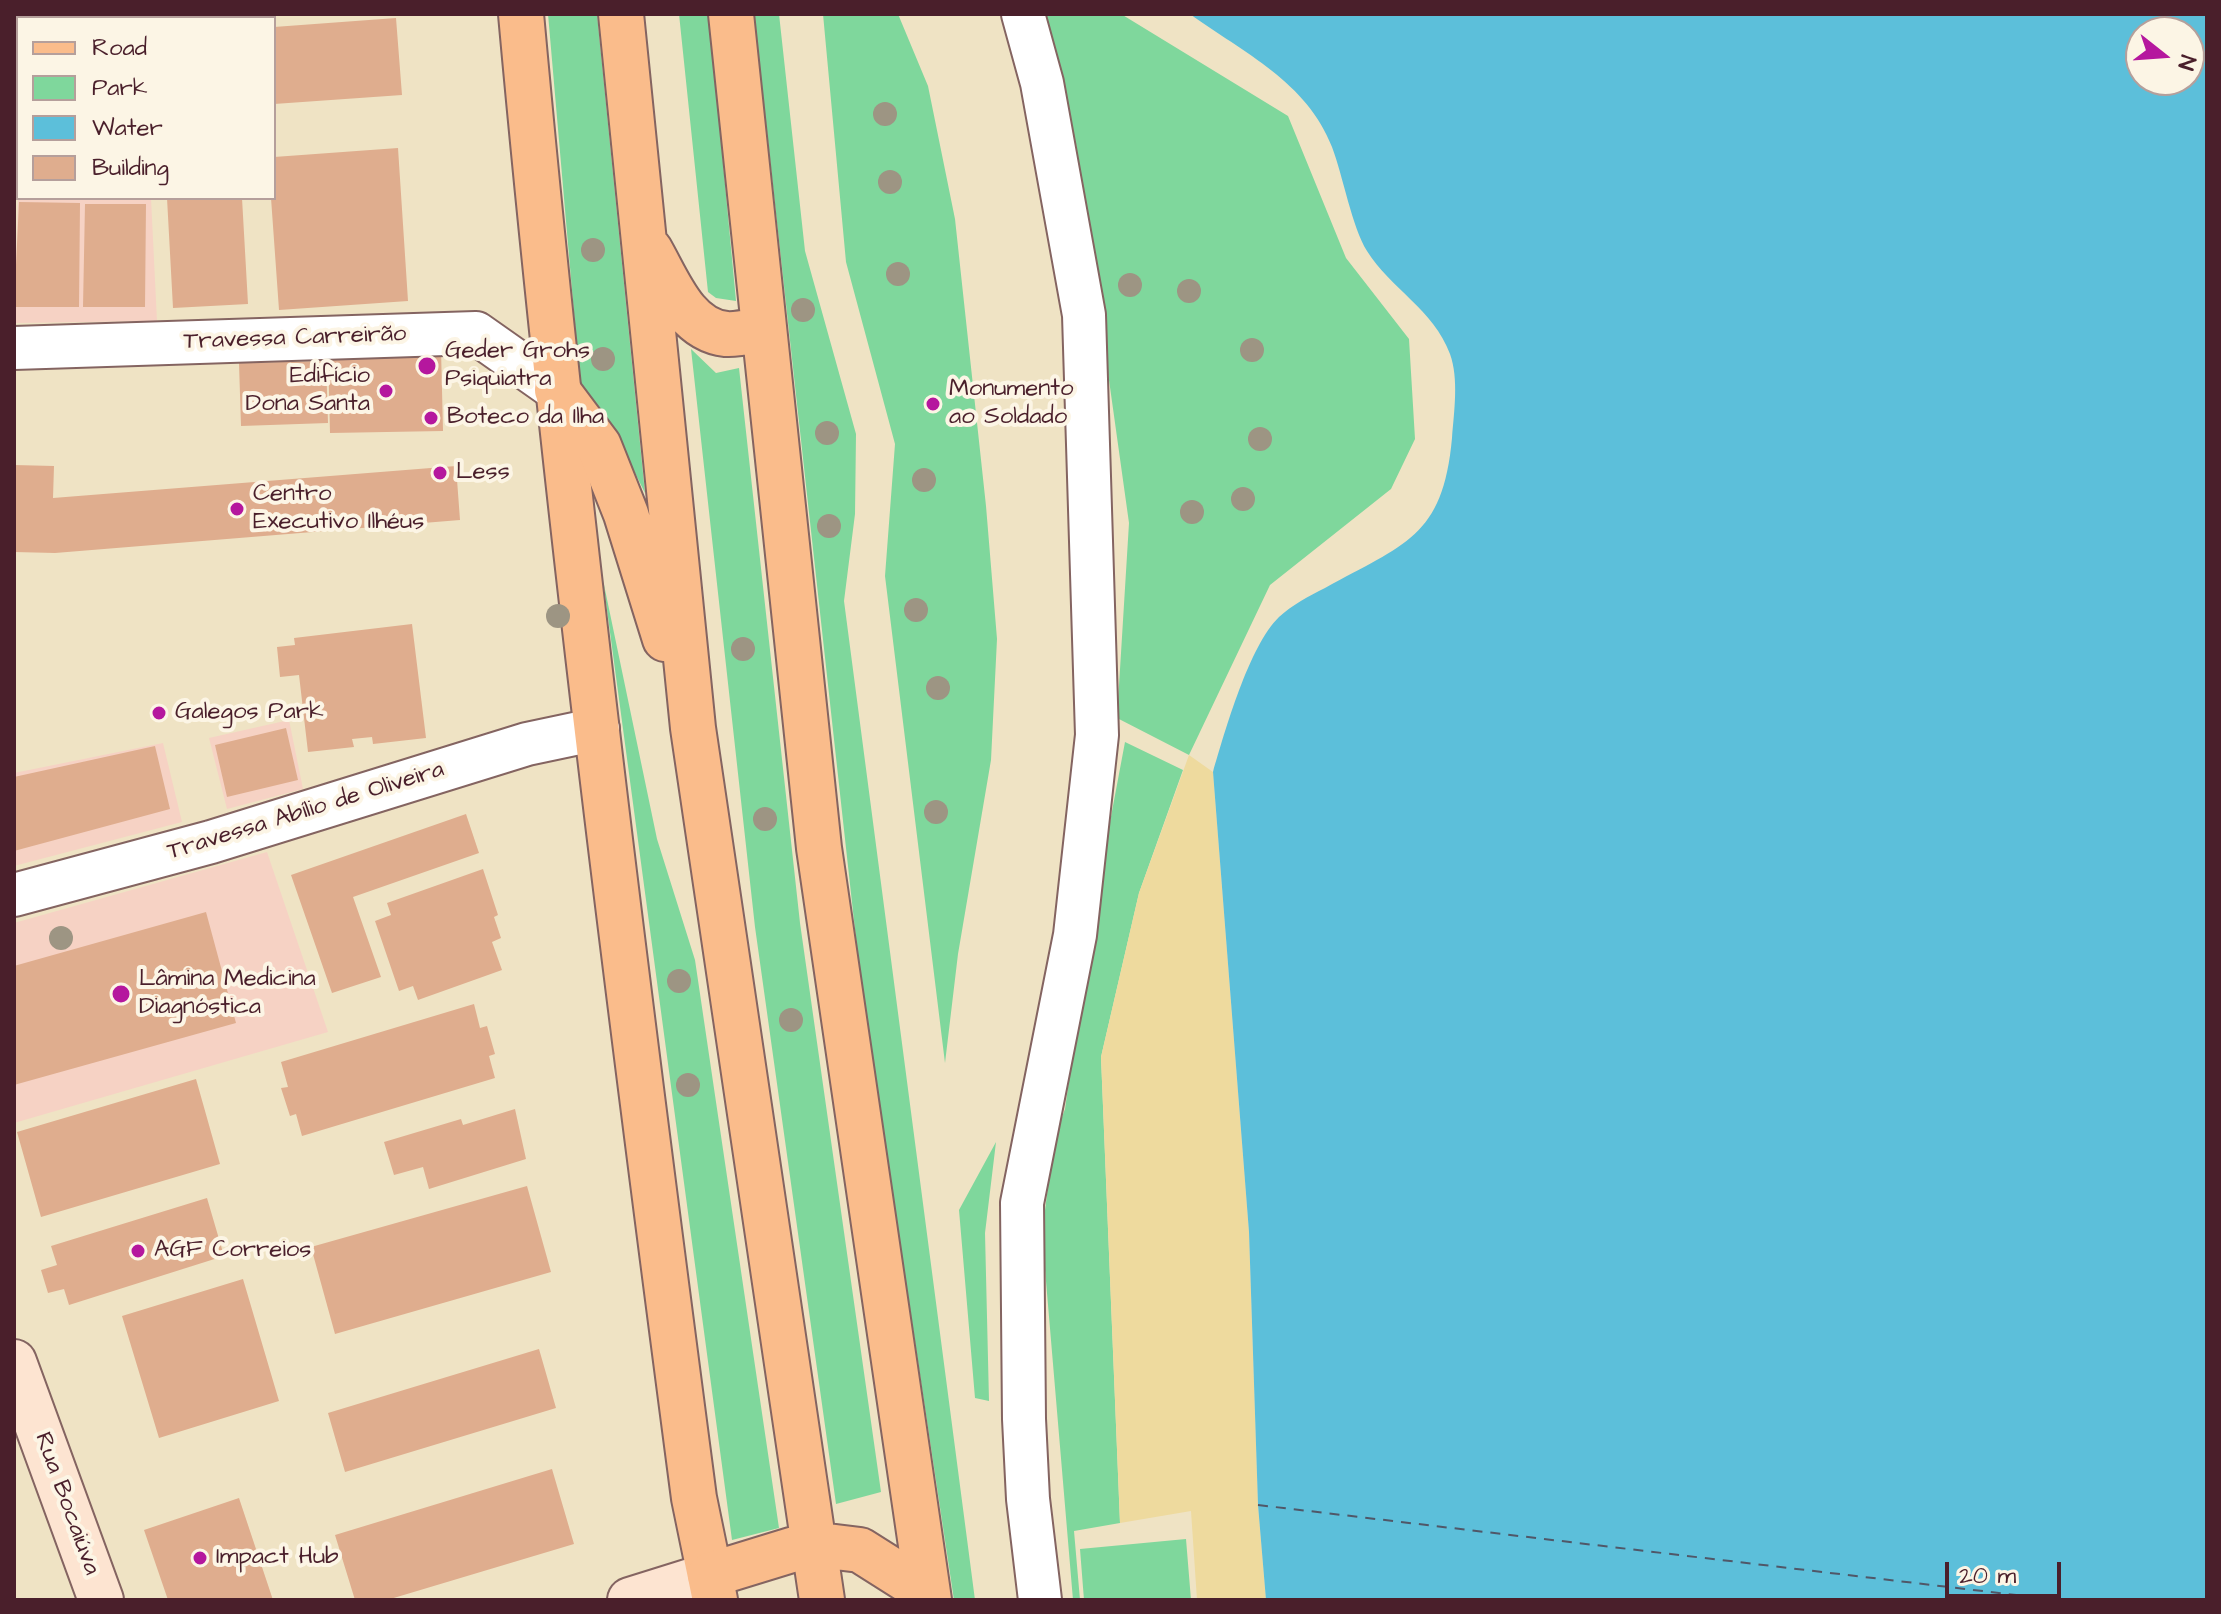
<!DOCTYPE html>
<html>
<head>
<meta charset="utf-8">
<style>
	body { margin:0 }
	#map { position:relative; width:2221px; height:1614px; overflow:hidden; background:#efe3c4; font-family:"Architects Daughter",sans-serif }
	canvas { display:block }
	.frame { position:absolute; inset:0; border:16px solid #4a1f2b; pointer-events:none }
	.legend { position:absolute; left:16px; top:16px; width:260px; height:184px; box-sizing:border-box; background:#fcf5e5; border:2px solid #b59f9b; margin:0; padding:10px 14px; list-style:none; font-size:24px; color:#4a1f2b }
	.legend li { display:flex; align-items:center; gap:16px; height:40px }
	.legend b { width:40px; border:2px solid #b59f9b }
	.north { position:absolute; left:2125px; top:16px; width:80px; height:80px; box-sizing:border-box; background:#fcf5e5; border:2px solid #b59f9b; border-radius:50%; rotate:107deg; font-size:22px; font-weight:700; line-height:32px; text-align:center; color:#4a1f2b }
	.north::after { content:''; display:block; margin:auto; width:28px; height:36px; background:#b5179e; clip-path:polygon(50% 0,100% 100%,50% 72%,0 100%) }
	.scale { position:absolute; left:1945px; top:1562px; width:116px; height:36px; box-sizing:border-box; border:4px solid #4a1f2b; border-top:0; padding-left:10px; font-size:24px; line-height:28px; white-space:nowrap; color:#4a1f2b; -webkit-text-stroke:6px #fcf5e5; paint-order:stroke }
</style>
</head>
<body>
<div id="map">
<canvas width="2221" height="1614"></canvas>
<div class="frame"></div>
<ul class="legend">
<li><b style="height:10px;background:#fabc8b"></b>Road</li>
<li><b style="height:22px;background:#7fd79c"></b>Park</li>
<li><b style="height:22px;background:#5cbfda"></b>Water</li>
<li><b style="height:22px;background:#dfad8e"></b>Building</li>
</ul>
<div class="north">N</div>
<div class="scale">20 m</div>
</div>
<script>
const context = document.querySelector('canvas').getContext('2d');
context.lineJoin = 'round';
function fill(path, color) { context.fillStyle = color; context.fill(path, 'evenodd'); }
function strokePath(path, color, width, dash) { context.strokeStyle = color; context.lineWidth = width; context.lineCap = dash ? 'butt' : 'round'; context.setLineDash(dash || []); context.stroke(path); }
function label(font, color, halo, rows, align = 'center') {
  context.font = font + ' "Architects Daughter",sans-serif'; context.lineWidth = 8; context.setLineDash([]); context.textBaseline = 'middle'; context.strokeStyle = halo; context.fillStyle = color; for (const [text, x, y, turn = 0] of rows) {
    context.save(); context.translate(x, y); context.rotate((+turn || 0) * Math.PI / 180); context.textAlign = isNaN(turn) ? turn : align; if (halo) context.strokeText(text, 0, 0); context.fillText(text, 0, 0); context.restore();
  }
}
fill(new Path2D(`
	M18,198H151L157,321L14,323Z
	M289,720L303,789L227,809L209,738Z
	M163,743L182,822L14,866V773Z
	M267,852L328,1032L14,1123V923Z`), '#f6d2c4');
fill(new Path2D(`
	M548,14H597L645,493L612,427L580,382Z
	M679,14H709L736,301L716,298L708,292Z
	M754,14H779L805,251L856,434L855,514L844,601L975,1600H954L861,984Z
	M823,14H898L928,86L955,219L986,506L997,639L991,760L958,954L945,1063L885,576L895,444L846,262Z
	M1043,14H1121L1288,116L1346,258L1409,339L1415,439L1391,489L1270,585L1189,755L1117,718L1129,523L1076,144Z
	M691,349L716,373L739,368L800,923L881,1492L836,1504L755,927Z
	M603,580L657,839L695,960L779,1528L732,1540Z
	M1125,742L1183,770L1139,893L1101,1057L1120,1523L1074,1531L1080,1600H1073L1042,1234L1054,1139L1065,1109L1091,923Z
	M996,1142L985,1233L989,1401L975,1398L959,1210Z
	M1186,1539L1191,1600H1084L1080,1549Z`), '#7fd79c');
fill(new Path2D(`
	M1189,755L1213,772L1249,1232L1258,1505L1266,1600H1197L1191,1511L1120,1523L1101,1057L1139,893Z`), '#eeda9e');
fill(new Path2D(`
	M1190,14H2207V1600H1266L1258,1505L1249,1232L1213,772C1225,731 1249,646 1279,617C1292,605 1309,596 1325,588C1404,544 1443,538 1452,438C1454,412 1459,379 1450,354C1434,310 1390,288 1367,251C1352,227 1343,176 1332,147C1307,82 1244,53 1190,14ZM2141,32H2189V80H2141Z`), '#5cbfda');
strokePath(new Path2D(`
	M1258,1505L2058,1600`), '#505768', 2, [10, 8]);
fill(new Path2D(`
	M396,18L402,95L274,104V27Z
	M14,20H18V121L14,122Z
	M398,148L408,301L279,310L271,198H274V157Z
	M14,153H18V182H14Z
	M167,198H242L248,304L173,308Z
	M19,202L80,203L79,307H14Z
	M85,204H146L145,307H83Z
	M441,349L443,431L330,433L328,351Z
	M326,361L328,423L241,426L239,363Z
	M14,465L54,466L53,498L456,466L460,520L55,553L14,552Z
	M412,624L426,738L373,744L372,737L352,739L354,747L308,752L299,675L280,677L277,647L295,645L294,638Z
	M286,728L298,780L227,797L215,745Z
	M155,746L170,809L14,851V777Z
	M466,814L479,853L353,897L381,977L332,993L291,875Z
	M483,869L498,915L494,917L501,938L492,942L502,970L418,1000L413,986L399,991L375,921L391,915L387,903Z
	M206,912L236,1023L14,1085V966Z
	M474,1004L480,1028L487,1026L495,1054L489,1056L495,1078L302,1136L296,1114L290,1116L281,1088L288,1087L281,1062Z
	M196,1079L220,1164L41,1217L17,1132Z
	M515,1109L526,1159L429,1189L423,1167L394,1175L384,1142L461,1119L463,1125Z
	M527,1186L551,1272L335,1334L311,1247Z
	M207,1198L224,1256L69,1305L64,1289L48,1293L41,1270L57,1265L51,1246Z
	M243,1279L279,1401L159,1438L122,1316Z
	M539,1349L556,1408L345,1472L328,1413Z
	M552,1469L574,1544L387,1600H355L335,1535Z
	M239,1498L273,1600H168L144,1530Z`), '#dfad8e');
const street = new Path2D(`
	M1023,14L1042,83L1084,315L1097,735L1075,935L1022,1203L1024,1419L1028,1499L1040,1600
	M14,348L476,333L557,390
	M14,895L211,842L527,744L598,729`);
const secondary = new Path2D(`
	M14,1362L101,1600
	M630,1600L710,1575`);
const primary = new Path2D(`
	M521,14C566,510 629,1004 694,1498L715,1600`);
const highway = new Path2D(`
	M621,14L693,728L822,1600
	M731,14L819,848L929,1600
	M650,250C668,281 685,330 726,334C737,335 752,331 763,329
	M557,390L599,446L626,514L665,639
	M710,1575L811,1544L860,1550L928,1593`);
strokePath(street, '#846461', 46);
strokePath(secondary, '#846461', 48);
strokePath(primary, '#846461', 48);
strokePath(highway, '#846461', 48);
strokePath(street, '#fff', 42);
strokePath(secondary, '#fde4d1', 44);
strokePath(primary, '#fabc8b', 44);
strokePath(highway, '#fabc8b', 44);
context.fillStyle = '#9d9583';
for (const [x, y] of [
	[885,114],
	[890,182],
	[593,250],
	[898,274],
	[1130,285],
	[1189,291],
	[803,310],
	[1252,350],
	[603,359],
	[827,433],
	[1260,439],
	[924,480],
	[1243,499],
	[1192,512],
	[829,526],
	[916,610],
	[558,616],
	[743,649],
	[938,688],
	[936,812],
	[765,819],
	[61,938],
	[679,981],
	[791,1020],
	[688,1085]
]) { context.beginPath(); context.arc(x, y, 12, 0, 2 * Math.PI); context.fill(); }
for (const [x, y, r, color] of [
	[427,366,10,"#b5179e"],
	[386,391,8,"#b5179e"],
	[933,404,8,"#b5179e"],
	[431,418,8,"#b5179e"],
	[440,473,8,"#b5179e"],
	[237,509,8,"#b5179e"],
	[159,713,8,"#b5179e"],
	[121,994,10,"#b5179e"],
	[138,1251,8,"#b5179e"],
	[200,1558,8,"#b5179e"]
]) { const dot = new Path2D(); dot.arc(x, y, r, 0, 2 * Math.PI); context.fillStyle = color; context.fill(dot); strokePath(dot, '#fcf5e5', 3); }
label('24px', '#4a1f2b', '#fcf5e5', [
	["Travessa Carreirão",295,339,-2],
	["Travessa Abílio de Oliveira",306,812,-17],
	["Rua Bocaiúva",66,1504,70]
]);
label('24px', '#4a1f2b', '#fcf5e5', [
	["Geder Grohs",445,352],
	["Psiquiatra",445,380],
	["Edifício",370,377,"right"],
	["Dona Santa",370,405,"right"],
	["Monumento",949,390],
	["ao Soldado",949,418],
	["Boteco da Ilha",447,418],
	["Less",456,473],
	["Centro",253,495],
	["Executivo Ilhéus",253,523],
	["Galegos Park",175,713],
	["Lâmina Medicina",139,980],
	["Diagnóstica",139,1008],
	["AGF Correios",154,1251],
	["Impact Hub",216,1558]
], 'left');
</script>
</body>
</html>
